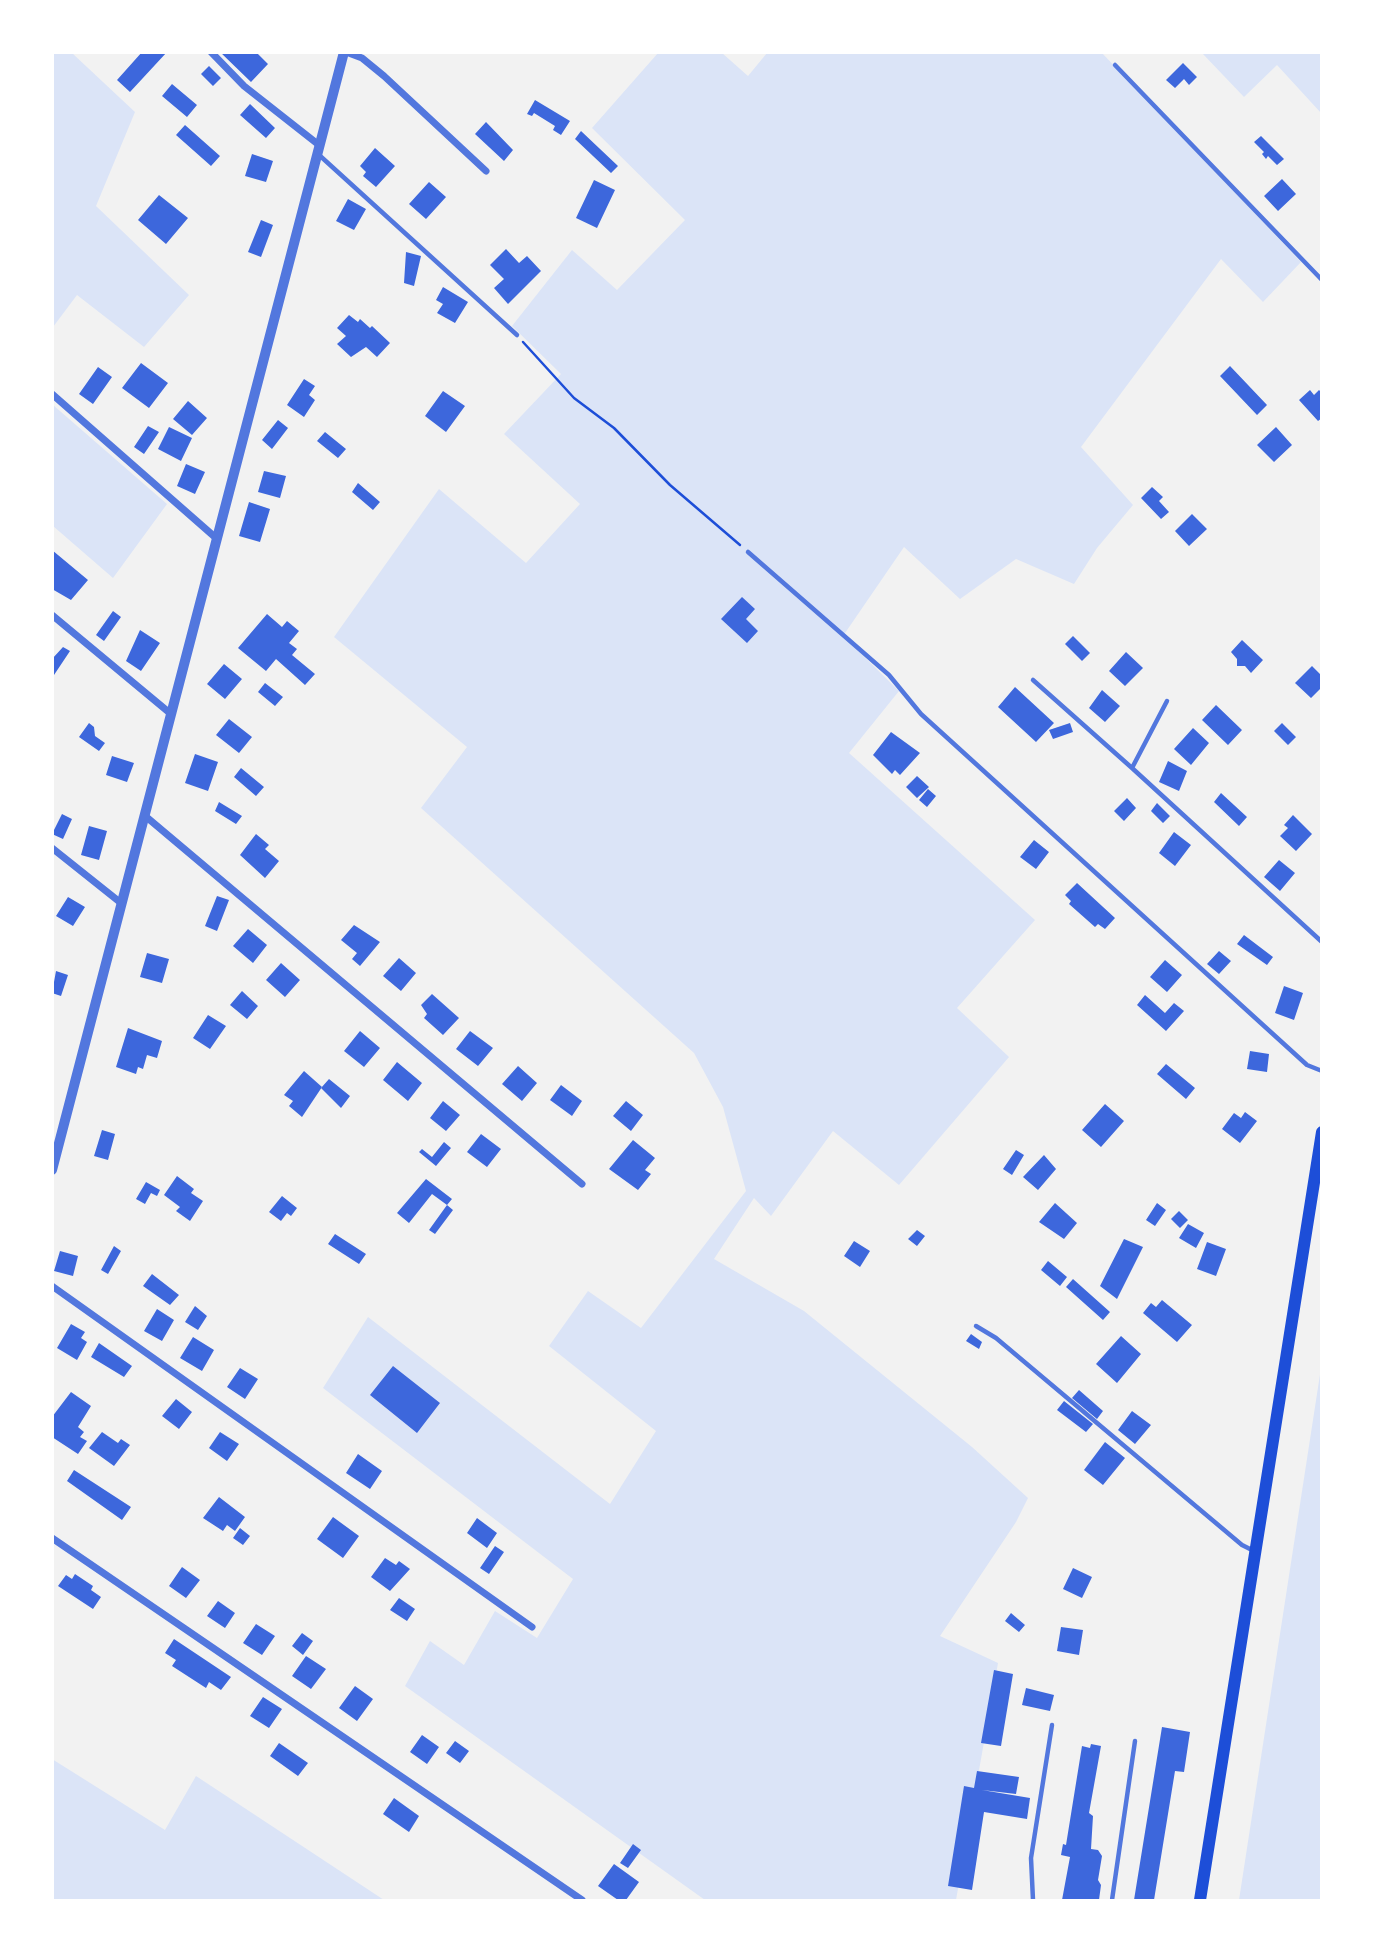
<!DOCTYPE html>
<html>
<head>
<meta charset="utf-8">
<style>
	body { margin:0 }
	#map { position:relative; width:1374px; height:1953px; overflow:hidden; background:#f2f2f2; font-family:Manrope,sans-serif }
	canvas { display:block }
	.frame { position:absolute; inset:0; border:54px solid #fff; pointer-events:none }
</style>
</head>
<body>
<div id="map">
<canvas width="1374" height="1953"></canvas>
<div class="frame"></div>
</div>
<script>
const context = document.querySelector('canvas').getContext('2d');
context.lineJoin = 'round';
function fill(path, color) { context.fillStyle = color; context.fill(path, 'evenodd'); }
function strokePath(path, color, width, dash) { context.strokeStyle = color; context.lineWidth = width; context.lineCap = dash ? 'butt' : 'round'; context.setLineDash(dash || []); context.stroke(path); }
fill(new Path2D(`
	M53,52L72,53L135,112L96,206L189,295L144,347L77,295L53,327Z
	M658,53H722L748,76L767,53H1102L1301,262L1263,302L1221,259L1081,447L1133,505L1097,548L1074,584L1016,559L960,599L904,547L843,636L899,691L849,753L1035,920L957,1008L1009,1057L899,1185L833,1131L771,1216L754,1198L714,1259L804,1311L972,1447L1028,1498L1016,1522L940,1636L998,1663L956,1900H705L405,1686L430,1641L464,1665L495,1611L537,1638L573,1579L323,1388L368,1317L610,1504L656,1431L549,1346L588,1291L641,1328L746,1191L723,1107L694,1053L421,808L467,747L334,637L439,489L526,563L580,504L504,434L561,374L512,326L572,250L617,290L685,220L592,128Z
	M1202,53H1321V113L1277,65L1244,97Z
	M53,405L167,504L113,578L53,526Z
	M1321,1368V1900H1239Z
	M52,1759L165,1830L196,1776L384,1900H53Z`), '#dbe4f7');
fill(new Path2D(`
	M142,52H167L130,92L117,80Z
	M220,52H256L268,64L251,82Z
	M1183,63L1197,77L1189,85L1184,79L1175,88L1166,80Z
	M209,66L221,78L213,86L201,74Z
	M172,84L197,105L187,117L162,96Z
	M535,100L570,121L561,135L553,130L555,126L534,113L532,116L527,114Z
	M250,104L275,128L266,138L240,115Z
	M486,122L513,150L504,161L475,134Z
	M185,125L220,156L211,166L176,135Z
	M581,131L618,166L611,173L575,139Z
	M1261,136L1284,159L1277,165L1268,156L1266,159L1262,154L1264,152L1254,142Z
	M375,148L395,166L376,187L363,176L366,172L360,166Z
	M252,154L273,161L266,182L245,176Z
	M1282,179L1296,194L1278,211L1264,196Z
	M594,180L615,190L597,228L576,218Z
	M429,182L446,197L426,219L409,204Z
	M159,195L188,218L166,244L138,220Z
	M348,199L366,209L354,230L336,221Z
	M261,220L273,225L261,257L248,252Z
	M506,249L519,263L527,256L541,271L508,304L494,288L504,279L490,265Z
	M406,252L421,256L414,286L404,283Z
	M443,287L468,302L455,323L437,313L443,304L436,300Z
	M349,315L358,322L360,319L370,328L372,326L390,343L377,357L366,347L351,357L337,344L346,336L337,328Z
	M141,363L168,383L149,408L122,388Z
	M1230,366L1267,405L1257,415L1220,376Z
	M98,367L112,377L93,404L79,394Z
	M304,379L315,386L309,395L315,400L304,417L287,405Z
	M1310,390L1314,395L1319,390L1322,393V418L1318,421L1299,400Z
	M443,391L465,406L446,432L425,416Z
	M188,401L207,418L192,435L173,419Z
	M278,420L288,428L272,449L262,440Z
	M148,426L159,432L144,454L134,447Z
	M169,427L192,438L181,461L158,449Z
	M1276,427L1292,445L1274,462L1257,445Z
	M325,432L346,449L338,458L317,441Z
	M186,464L205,472L195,494L177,486Z
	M264,471L286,476L280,498L258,492Z
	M358,483L380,502L373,510L352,492Z
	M1152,487L1163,497L1159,501L1169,512L1161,519L1141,498Z
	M249,502L270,509L260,542L239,536Z
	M1192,514L1207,529L1189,546L1175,531Z
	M52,550L88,580L71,600L52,589Z
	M742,597L755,609L746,619L758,631L747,643L721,619Z
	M113,611L121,617L104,641L96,635Z
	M267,614L282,627L287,621L299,631L289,643L297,649L292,655L315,674L305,685L276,659L266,671L238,648Z
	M140,630L160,643L141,671L126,661Z
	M1073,636L1090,653L1082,661L1065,644Z
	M1242,640L1263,660L1251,673L1245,666H1237V659L1231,652Z
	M63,647L70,651L52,678V659Z
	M1126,652L1143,668L1125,686L1109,671Z
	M224,664L242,679L225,699L207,684Z
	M1312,666L1322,676V687L1311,698L1295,683Z
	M265,683L283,697L275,706L258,692Z
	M1015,687L1054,723L1036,742L998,707Z
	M1102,690L1120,706L1105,722L1089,708Z
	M1216,705L1242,730L1228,745L1202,720Z
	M229,719L252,737L239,753L216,735Z
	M89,723L94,727L95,736L105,743L99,751L79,737Z
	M1070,723L1073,732L1053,739L1049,730Z
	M1282,723L1296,737L1288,745L1274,731Z
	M1193,728L1209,743L1191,765L1174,749Z
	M891,732L920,753L900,775L895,770L892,774L873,755Z
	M195,754L218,762L208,791L185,783Z
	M112,756L134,763L127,782L106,775Z
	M1168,761L1187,771L1179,791L1159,782Z
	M241,768L264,787L256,796L234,777Z
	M917,776L929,787L917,798L906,787Z
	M928,789L936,796L927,807L919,800Z
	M1221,793L1247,817L1239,826L1214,802Z
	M1127,798L1136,808L1124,821L1114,811Z
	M219,802L242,816L236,824L215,811Z
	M1157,803L1170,816L1163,823L1151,811Z
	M62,814L72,819L63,839L52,834Z
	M1293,815L1312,834L1296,851L1280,836L1288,828L1284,825Z
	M89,826L107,831L99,860L81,855Z
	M1174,832L1191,845L1175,866L1159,853Z
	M256,834L269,845L265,849L279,861L265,878L240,855Z
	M1034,840L1049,852L1036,869L1020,857Z
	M1279,860L1295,873L1280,891L1264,877Z
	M1077,883L1115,918L1105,929L1098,924L1095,927L1069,904L1071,901L1065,895Z
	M217,896L229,900L217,931L205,926Z
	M68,897L85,907L73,926L56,916Z
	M354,925L380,942L360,966L352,959L357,953L341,940Z
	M248,929L267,945L253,963L233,946Z
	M1244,935L1273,957L1267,965L1237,944Z
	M1219,951L1231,961L1219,974L1207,964Z
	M147,953L169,959L162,983L140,977Z
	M399,958L416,973L401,991L383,976Z
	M1165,960L1182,975L1167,992L1150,977Z
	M281,963L300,980L285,997L266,980Z
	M56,971L68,975L61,996L52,993Z
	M1284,986L1303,993L1294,1020L1275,1013Z
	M242,991L258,1006L247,1019L230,1005Z
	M432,994L459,1018L443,1035L424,1018L427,1014L421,1005Z
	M1145,995L1165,1013L1174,1003L1184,1011L1166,1031L1137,1005Z
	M208,1015L226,1026L210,1049L193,1038Z
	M128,1028L162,1041L157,1058L147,1055L143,1069L138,1067L136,1074L116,1067Z
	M360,1031L380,1048L364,1067L344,1051Z
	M470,1031L493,1048L478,1066L456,1049Z
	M1250,1051L1269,1054L1267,1072L1247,1069Z
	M397,1062L422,1083L408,1101L383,1080Z
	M1166,1064L1195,1088L1186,1099L1157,1074Z
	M518,1066L537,1083L522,1101L502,1084Z
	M304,1071L322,1087L302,1117L289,1106L293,1101L284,1095Z
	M329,1079L350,1096L341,1108L321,1088Z
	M561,1085L582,1101L572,1116L550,1100Z
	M443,1101L460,1115L446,1131L430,1118Z
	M626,1101L643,1115L631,1131L613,1116Z
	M1105,1104L1124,1121L1101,1147L1082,1130Z
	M1245,1112L1257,1121L1240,1143L1222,1129L1234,1113L1241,1118Z
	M102,1130L115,1134L108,1160L94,1156Z
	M481,1134L501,1149L487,1167L467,1152Z
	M633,1140L655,1158L645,1170L651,1174L638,1190L609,1169Z
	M444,1142L451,1148L436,1166L419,1152L422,1149L432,1157Z
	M1016,1150L1024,1155L1012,1175L1003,1169Z
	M1044,1155L1056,1169L1038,1190L1023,1177Z
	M177,1176L194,1189L191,1193L203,1201L190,1221L176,1211L180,1207L164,1195Z
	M426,1179L452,1199L447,1205L432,1194L409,1223L397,1213Z
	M146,1182L160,1190L157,1196L151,1193L145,1204L136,1199Z
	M282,1196L297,1208L291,1216L287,1213L281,1221L269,1212Z
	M1055,1203L1077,1223L1064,1239L1039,1222Z
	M1157,1203L1166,1210L1155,1226L1146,1220Z
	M447,1205L453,1210L435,1234L429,1230Z
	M1179,1211L1188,1220L1180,1228L1171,1219Z
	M1188,1224L1204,1233L1196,1248L1179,1238Z
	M917,1230L925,1236L917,1246L908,1239Z
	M335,1234L366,1254L359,1264L328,1244Z
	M1124,1239L1143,1247L1117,1299L1100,1286Z
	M854,1241L870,1251L860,1267L844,1256Z
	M1207,1242L1226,1249L1216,1276L1197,1269Z
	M114,1246L121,1251L108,1274L101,1270Z
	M60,1251L78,1256L73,1276L54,1271Z
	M1048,1261L1067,1277L1060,1286L1041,1270Z
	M152,1274L179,1295L170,1305L143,1286Z
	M1073,1279L1110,1312L1103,1320L1066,1287Z
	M1162,1300L1192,1325L1177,1342L1143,1313L1151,1303L1156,1307Z
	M195,1306L207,1316L198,1330L185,1322Z
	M157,1309L174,1320L162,1341L144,1331Z
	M71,1324L85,1332L81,1338L87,1342L77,1360L57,1348Z
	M971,1334L982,1342L979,1349L966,1341Z
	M1121,1336L1141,1354L1117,1383L1096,1364Z
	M193,1337L214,1350L202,1371L180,1358Z
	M99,1343L132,1366L124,1377L91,1357Z
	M393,1366L440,1403L417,1433L370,1395Z
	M240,1368L258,1379L245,1399L227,1387Z
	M1079,1390L1103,1411L1097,1419L1072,1398Z
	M71,1392L91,1406L78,1427L84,1432L80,1437L87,1441L78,1454L52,1437V1417Z
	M176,1399L192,1412L179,1429L162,1416Z
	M1064,1401L1093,1424L1086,1432L1057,1410Z
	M1132,1411L1151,1425L1135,1444L1118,1430Z
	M102,1432L118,1443L121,1439L130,1445L114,1466L89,1448Z
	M220,1432L239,1444L227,1461L209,1448Z
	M1105,1442L1125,1458L1103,1485L1084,1470Z
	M358,1454L382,1471L370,1489L346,1473Z
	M74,1470L131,1507L122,1520L67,1481Z
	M219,1497L245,1517L235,1531L227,1525L223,1531L203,1518Z
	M333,1517L359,1536L343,1558L317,1539Z
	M477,1518L497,1533L487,1548L467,1533Z
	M240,1528L250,1536L243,1545L233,1538Z
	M495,1546L504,1552L489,1574L480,1568Z
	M385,1558L396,1565L399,1561L410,1569L390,1591L371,1577Z
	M182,1567L200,1580L186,1598L169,1586Z
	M1073,1568L1092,1577L1082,1598L1063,1589Z
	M75,1574L93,1586L91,1590L101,1597L93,1609L58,1586L66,1575L72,1579Z
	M399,1598L415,1609L407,1621L390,1610Z
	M218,1601L235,1613L225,1628L207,1616Z
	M1011,1613L1025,1625L1019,1632L1005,1621Z
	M256,1624L275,1636L262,1655L243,1643Z
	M1061,1627L1083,1630L1079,1655L1057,1651Z
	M302,1633L313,1641L303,1655L292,1646Z
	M174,1639L231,1677L221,1690L209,1682L206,1688L172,1666L176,1660L165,1653Z
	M306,1656L326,1669L311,1689L292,1676Z
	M994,1670L1013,1674L1001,1746L981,1743Z
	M355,1686L373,1699L357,1721L339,1708Z
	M1026,1688L1054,1695L1050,1711L1022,1705Z
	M263,1697L282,1709L269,1728L250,1716Z
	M1162,1727L1190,1732L1184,1772L1175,1771L1154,1900H1134Z
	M422,1735L439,1747L427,1764L410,1752Z
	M455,1741L469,1751L460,1763L446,1753Z
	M279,1743L308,1763L298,1776L270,1756Z
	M1091,1744L1101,1746L1089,1813L1093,1816L1091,1849L1098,1850L1102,1856L1098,1880L1101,1885L1099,1900H1062L1070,1857L1061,1855L1063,1844L1066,1845L1082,1746L1090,1748Z
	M977,1771L1019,1777L1016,1794L982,1790L1030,1798L1027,1819L984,1812L972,1890L948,1886L964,1786L974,1788Z
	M394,1798L419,1816L409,1832L383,1814Z
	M633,1844L641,1850L628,1868L620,1863Z
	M614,1864L639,1882L626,1900H618L598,1886Z`), '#3d67dc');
strokePath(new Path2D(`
	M523,342L574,398L614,428L670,485L740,545`), '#1d4ed8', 2.5);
strokePath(new Path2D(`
	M1115,65L1322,280
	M318,154L517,335
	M748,552L889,675L921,714L1307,1065L1322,1071
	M1033,680L1132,768
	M1167,701L1132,768L1322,942
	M976,1326L996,1338L1242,1545L1254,1551
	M1033,1900L1031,1858L1052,1725
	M1112,1900L1135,1741`), '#5277de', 4.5);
strokePath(new Path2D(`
	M211,52L244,86L319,145
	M346,52L362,58L384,76L486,171
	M52,394L216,538
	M52,615L171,714
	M144,815L582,1184
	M52,848L121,903
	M52,1286L532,1627
	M52,1538L582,1900`), '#5277de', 7);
strokePath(new Path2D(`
	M52,1170L344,52`), '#5277de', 10);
strokePath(new Path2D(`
	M1200,1900L1322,1132`), '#1d4ed8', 12);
</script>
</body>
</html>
